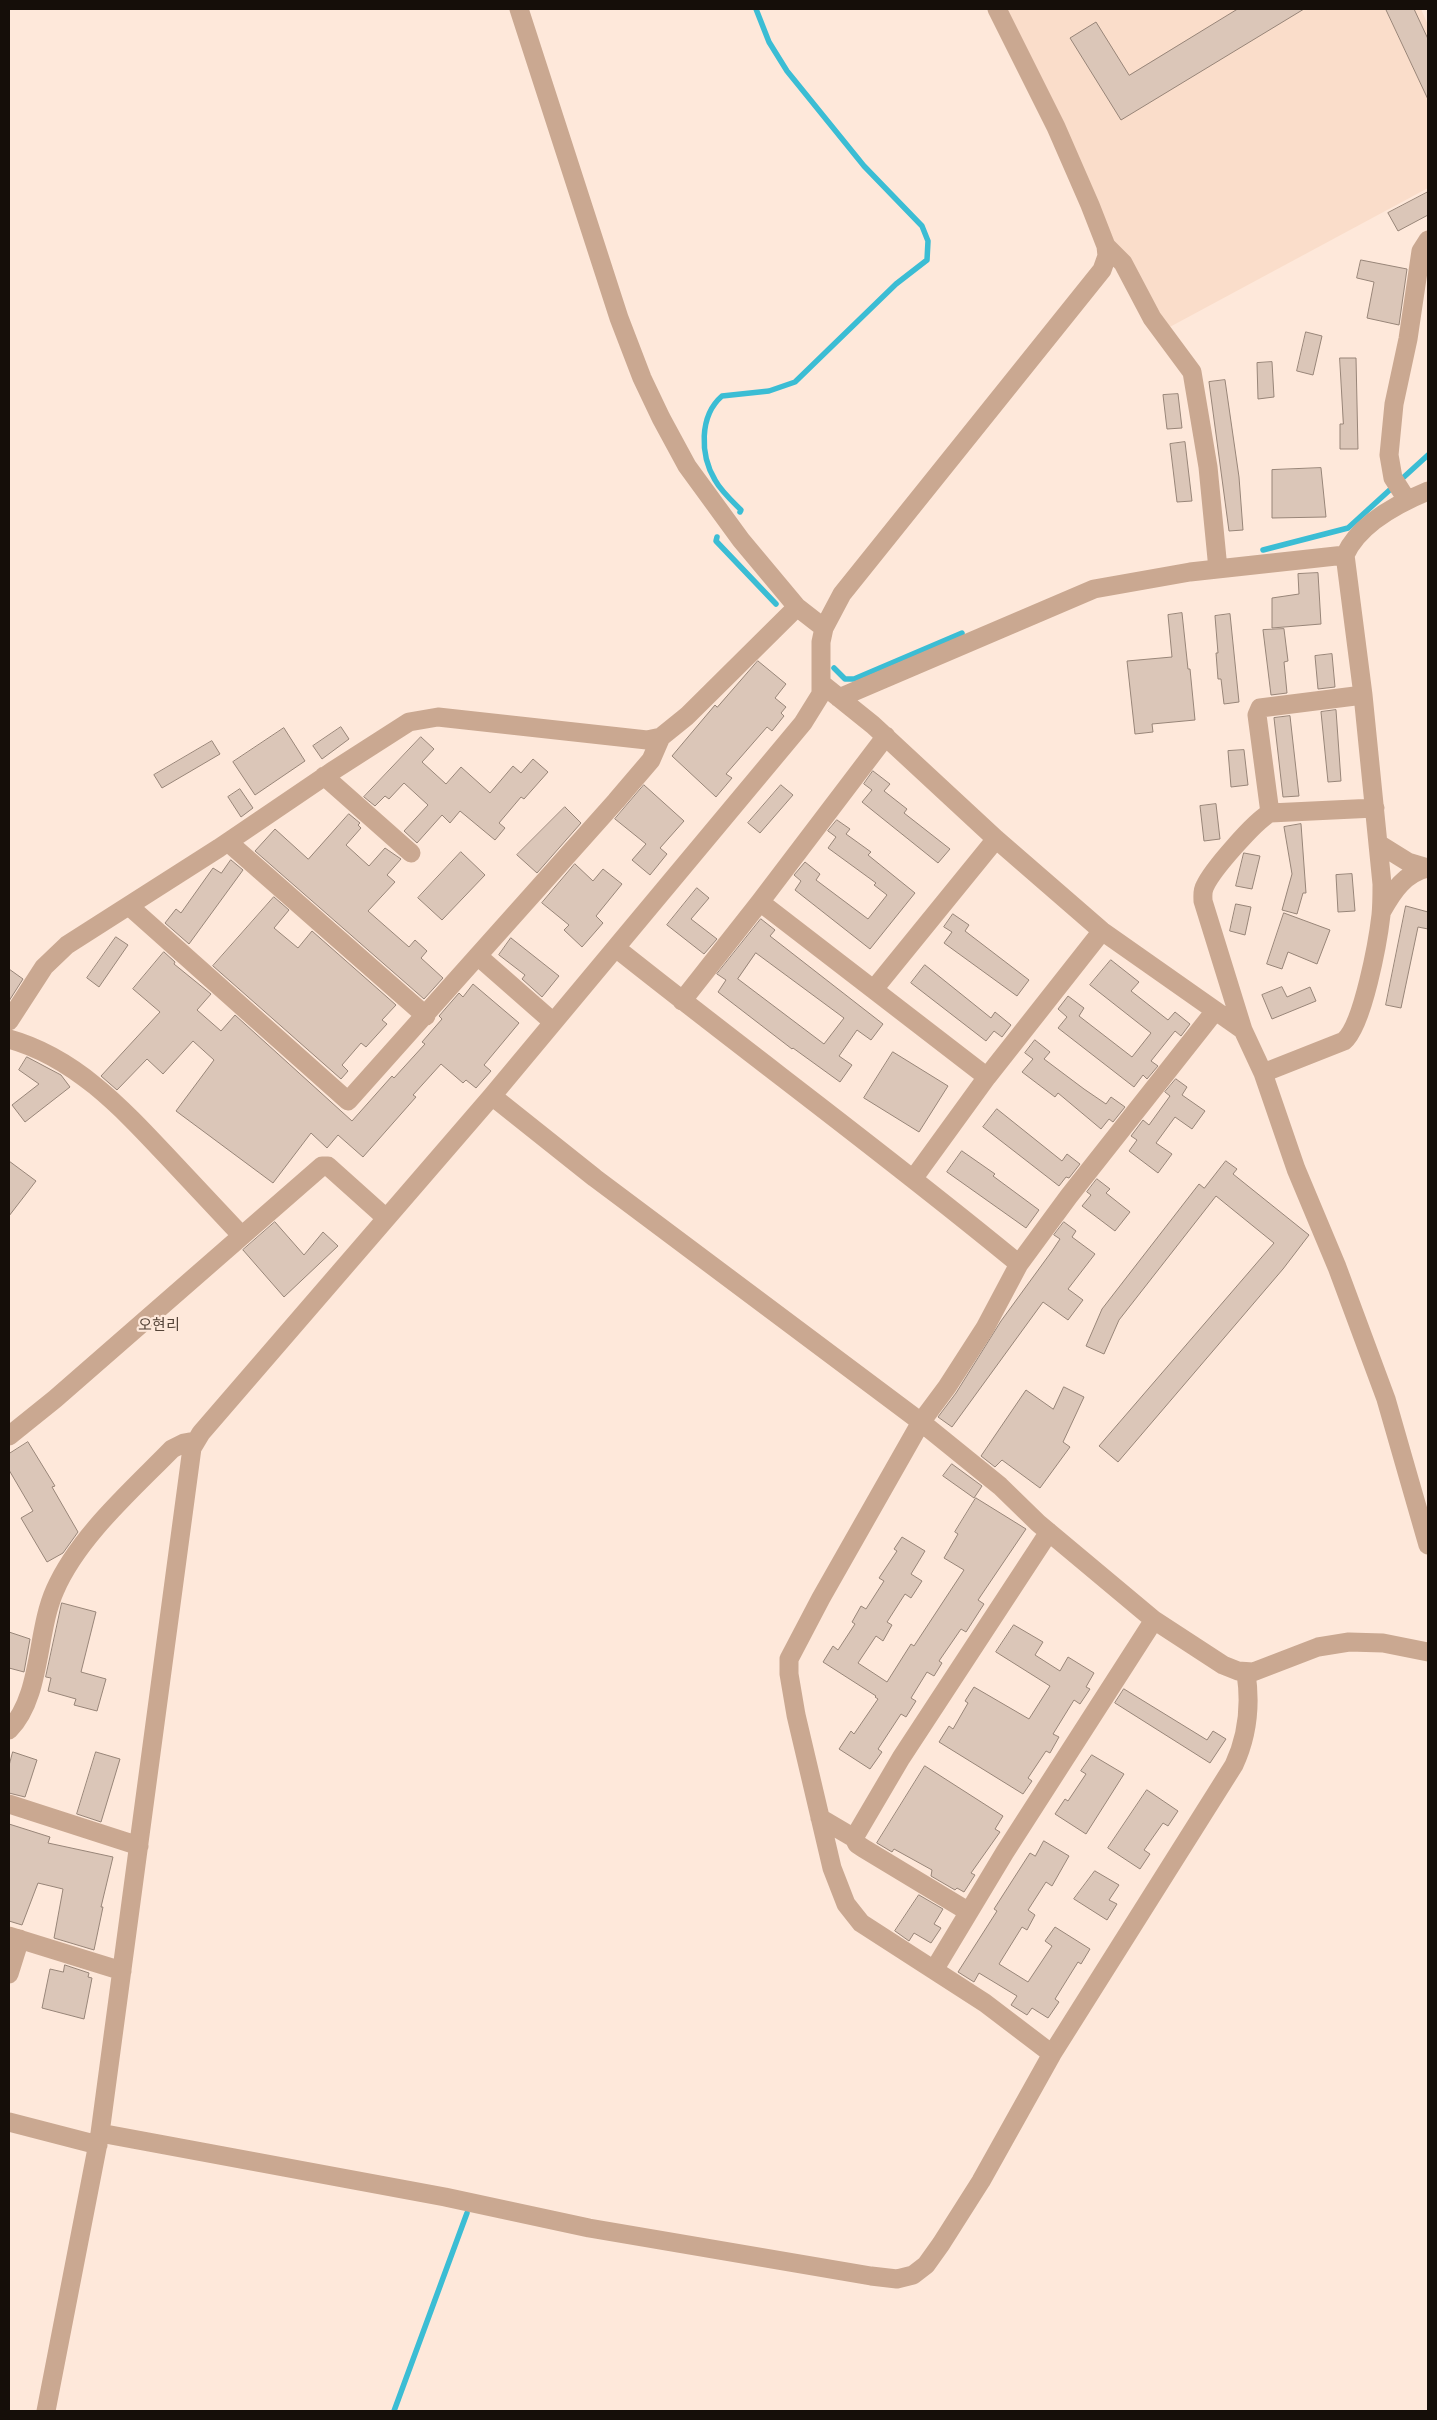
<!DOCTYPE html>
<html>
<head>
<meta charset="utf-8">
<style>
	body { margin:0 }
	#map { position:relative; width:1437px; height:2420px; overflow:hidden; background:#fee8da; font-family:"Times New Roman",serif }
	canvas { display:block }
	.frame { position:absolute; inset:0; border:10px solid #150e09; pointer-events:none }
</style>
</head>
<body>
<div id="map">
<canvas width="1437" height="2420"></canvas>
<div class="frame"></div>
</div>
<script>
const context = document.querySelector('canvas').getContext('2d');
context.lineJoin = 'round';
function fill(path, color) { context.fillStyle = color; context.fill(path, 'evenodd'); }
function strokePath(path, color, width, dash) { context.strokeStyle = color; context.lineWidth = width; context.lineCap = dash ? 'butt' : 'round'; context.setLineDash(dash || []); context.stroke(path); }
function label(font, color, halo, rows, align = 'center') {
  context.font = font + ' "Times New Roman","Noto Sans KR",serif'; context.lineWidth = 4.5; context.setLineDash([]); context.textBaseline = 'middle'; context.strokeStyle = halo; context.fillStyle = color; for (const [text, x, y, turn = 0] of rows) {
    context.save(); context.translate(x, y); context.rotate((+turn || 0) * Math.PI / 180); context.textAlign = isNaN(turn) ? turn : align; if (halo) context.strokeText(text, 0, 0); context.fillText(text, 0, 0); context.restore();
  }
}
fill(new Path2D(`
	M1004,9H1421L1428,25V188L1166,329L1113,241Z`), '#faddca');
strokePath(new Path2D(`
	M740,512L741,510C732,501 721,491 715,480C700,455 699,416 722,396L769,391L795,382L896,284L927,260L928,241L922,226L864,166L787,71L769,42L756,9
	M717,537L716,541L776,604
	M1263,550L1348,528L1428,455
	M834,668L845,679H854L962,633
	M394,2411L467,2213`), '#3bbdd4', 5.5);
const building = new Path2D(`
	M1238,9H1304L1121,120L1070,38L1096,22L1129,75Z
	M1386,9H1414L1428,39V99Z
	M1428,192V215L1398,231L1388,213Z
	M1361,260L1407,269L1399,325L1367,318L1374,282L1357,278Z
	M1306,332L1322,336L1313,375L1297,371Z
	M1340,358H1356L1358,449H1340V424H1343Z
	M1272,362L1274,397L1258,399L1257,363Z
	M1225,380L1239,477L1243,530L1229,531L1209,382Z
	M1178,394L1182,428L1167,429L1163,395Z
	M1185,442L1192,501L1177,502L1170,444Z
	M1321,468L1326,517L1272,518V470Z
	M1318,573L1321,624L1272,628V598L1299,594L1298,574Z
	M1182,613L1188,669H1190L1195,720L1152,724L1153,732L1135,734L1127,661L1172,657L1168,615Z
	M1230,614L1239,702L1224,704L1221,679H1218L1216,653H1218L1215,616Z
	M1284,629L1288,661L1284,662L1287,693L1271,695L1263,630Z
	M1332,654L1335,687L1318,689L1315,656Z
	M758,661L786,684L775,698L786,707L781,713L784,716L772,731L767,727L726,774L732,778L716,797L672,756L715,705L717,707Z
	M1336,710L1341,781L1328,782L1321,712Z
	M1290,716L1299,796L1283,797L1274,718Z
	M341,727L349,739L322,759L313,746Z
	M284,728L305,761L255,795L233,762Z
	M421,737L434,749L422,762L446,784L461,767L490,793L513,766L521,773L533,759L548,772L524,799L521,797L499,823L505,828L495,840L460,811L450,823L442,815L417,843L404,831L428,805L404,783L389,799L385,796L375,806L364,797Z
	M212,741L220,754L162,788L154,775Z
	M1244,750L1248,785L1231,787L1228,751Z
	M873,771L890,784L884,791L907,809L904,813L950,849L938,863L862,802L872,790L864,784Z
	M644,785L684,821L660,848L667,854L650,875L632,860L646,844L615,819Z
	M781,785L793,795L760,833L748,823Z
	M240,789L253,808L241,817L228,797Z
	M1216,804L1220,839L1204,841L1200,806Z
	M565,807L581,823L537,873L517,855Z
	M349,814L360,823L358,825L361,828L346,845L369,866L385,848L401,859L387,875L395,882L368,911L409,947L415,940L427,951L421,958L443,978L424,999L255,851L275,829L308,859Z
	M837,820L850,829L846,834L871,852L868,855L915,893L870,949L795,890L801,881L794,875L805,862L820,874L816,880L868,919L887,895L874,885L876,883L828,848L836,837L828,831Z
	M1301,824L1306,893H1303L1297,914L1282,910L1292,874L1284,827Z
	M461,852L485,875L442,920L418,898Z
	M1244,853L1260,856L1252,889L1236,886Z
	M231,860L243,870L189,944L165,923L176,909L181,913L213,868L221,873Z
	M575,864L593,881L603,869L622,884L596,916L603,923L582,947L564,930L569,925L542,903Z
	M1352,874L1355,911L1338,912L1336,875Z
	M697,888L709,898L691,919L717,939L704,954L667,925Z
	M274,897L289,910L274,928L298,948L312,931L396,1005L382,1020L387,1024L366,1047L361,1043L342,1065L348,1071L341,1079L213,966Z
	M1236,904L1251,907L1245,935L1230,931Z
	M1406,906L1428,912V929L1418,927L1401,1008L1386,1005Z
	M1284,913L1330,930L1317,964L1288,952L1282,969L1267,964Z
	M953,914L969,925L965,931L1029,980L1017,996L944,943L952,932L944,927Z
	M761,919L775,930L770,936L883,1024L871,1040L857,1030L839,1056L852,1065L840,1082L793,1048L792,1049L718,992L726,980L717,974ZM756,953L844,1018L824,1044L738,979Z
	M116,937L128,945L99,987L87,978Z
	M511,938L559,976L542,997L522,979L525,975L499,955Z
	M164,952L175,962L174,964L211,994L197,1010L221,1031L235,1015L352,1121L392,1076L394,1078L425,1044L422,1042L442,1019L439,1016L459,993L463,997L473,984L519,1023L484,1065L491,1071L476,1088L466,1080L463,1083L441,1064L413,1095L416,1097L363,1157L338,1135L327,1148L311,1133L273,1183L176,1111L214,1060L193,1041L163,1074L147,1059L117,1090L101,1076L160,1012L133,989Z
	M1111,960L1139,982L1131,991L1168,1020L1175,1012L1190,1024L1181,1036L1175,1031L1151,1061L1158,1066L1147,1079L1143,1075L1134,1087L1058,1028L1067,1017L1058,1009L1068,996L1084,1008L1079,1016L1132,1057L1151,1033L1090,985Z
	M925,965L991,1018L995,1012L1011,1025L1002,1037L994,1031L986,1041L911,983Z
	M9,969L23,979L9,1001Z
	M1282,987L1287,997L1310,987L1316,1001L1272,1019L1262,995Z
	M1035,1040L1050,1052L1044,1059L1084,1089L1106,1104L1111,1097L1125,1107L1113,1122L1109,1119L1101,1129L1058,1093L1055,1097L1022,1072L1033,1059L1025,1053Z
	M893,1052L948,1086L919,1132L864,1098Z
	M27,1057L61,1075L70,1087L25,1122L12,1105L39,1084L19,1070Z
	M1176,1079L1187,1087L1182,1095L1205,1111L1192,1129L1175,1117L1156,1143L1172,1154L1158,1173L1129,1151L1137,1140L1131,1136L1143,1120L1149,1125L1170,1096L1165,1092Z
	M997,1109L1062,1161L1067,1154L1080,1164L1069,1178L1066,1177L1059,1186L983,1127Z
	M962,1151L995,1174L993,1176L1039,1210L1026,1228L947,1172Z
	M9,1161L36,1181L9,1216Z
	M1226,1161L1237,1169L1233,1174L1309,1235L1283,1269L1118,1462L1099,1446L1274,1243L1216,1196L1119,1320L1104,1354L1086,1346L1102,1309L1199,1184L1204,1188Z
	M1097,1179L1110,1189L1106,1193L1130,1212L1115,1231L1082,1206L1091,1195L1087,1192Z
	M275,1222L304,1255L323,1232L338,1246L284,1297L243,1250Z
	M1064,1222L1076,1231L1072,1237L1095,1254L1068,1289L1083,1300L1068,1320L1043,1302L952,1427L938,1417L956,1393L1001,1321L1052,1251L1060,1239L1054,1235Z
	M1064,1387L1084,1397L1063,1442L1070,1447L1040,1488L1002,1460L995,1467L981,1456L1026,1390L1053,1409Z
	M28,1442L55,1486L52,1487L78,1532L63,1553L47,1562L21,1518L33,1511L9,1470V1454Z
	M952,1464L982,1486L974,1498L943,1476Z
	M976,1498L1026,1529L978,1600L984,1604L966,1632L961,1629L939,1661L942,1663L934,1676L927,1672L911,1698L916,1701L906,1717L901,1714L878,1749L882,1752L870,1769L839,1749L851,1731L854,1734L878,1699L875,1697L876,1696L823,1662L833,1646L838,1650L855,1624L852,1622L861,1606L866,1609L884,1581L879,1578L897,1551L894,1549L902,1537L925,1551L911,1574L922,1581L911,1598L905,1594L887,1622L892,1625L883,1641L876,1636L858,1663L887,1682L911,1644L914,1646L964,1570L944,1558L958,1534L955,1532Z
	M62,1603L96,1612L81,1672L106,1679L97,1711L74,1705L76,1699L48,1691L51,1678L46,1677Z
	M1014,1625L1043,1642L1035,1655L1060,1671L1068,1657L1094,1673L1086,1687L1090,1689L1080,1704L1074,1700L1053,1734L1059,1737L1050,1753L1046,1751L1028,1778L1032,1781L1023,1794L939,1742L949,1726L953,1729L968,1703L965,1701L974,1687L1029,1719L1050,1686L996,1652Z
	M9,1632L30,1639L24,1672L9,1668Z
	M1124,1689L1207,1740L1213,1731L1226,1739L1210,1763L1115,1703Z
	M13,1752L37,1760L25,1797L9,1793V1766Z
	M96,1752L120,1759L101,1822L77,1814Z
	M1092,1755L1124,1774L1086,1834L1055,1814L1065,1799L1068,1801L1086,1774L1081,1771Z
	M925,1766L1003,1816L995,1829L1000,1832L971,1873L975,1875L964,1892L957,1888L955,1890L931,1876L932,1870L894,1849L892,1852L877,1843Z
	M1147,1790L1178,1811L1168,1826L1163,1823L1144,1850L1150,1854L1140,1869L1108,1848Z
	M9,1824L50,1837L48,1843L113,1857L101,1907H103L94,1950L54,1938L63,1889L38,1883L22,1925L9,1921Z
	M1044,1841L1069,1856L1052,1886L1046,1882L1028,1910L1035,1915L1027,1930L1022,1927L999,1964L1028,1982L1052,1946L1045,1941L1055,1927L1090,1949L1081,1964L1078,1962L1055,1999L1059,2002L1048,2018L1032,2008L1027,2015L1011,2005L1017,1996L979,1973L974,1982L958,1972L997,1911L994,1909L1030,1853L1035,1856Z
	M1095,1871L1119,1885L1109,1900L1117,1904L1107,1920L1074,1899Z
	M919,1895L943,1909L934,1924L941,1928L931,1943L914,1933L909,1941L895,1931Z
	M65,1965L89,1973L88,1977L92,1978L84,2019L42,2008L50,1969L63,1972Z`);
fill(building, '#dbc6b8');
strokePath(building, '#988578', 1);
strokePath(new Path2D(`
	M519,9L619,318L642,378L661,418L687,466L741,540L797,607L824,628
	M1106,246L1123,263L1152,318L1192,372L1208,467L1218,569
	M1407,500L1393,478L1389,455L1394,404L1408,339L1421,251L1428,240
	M822,684L873,725L996,839L1102,931L1243,1030L1263,1073L1296,1169L1337,1267L1386,1399L1428,1545
	M839,698L1094,589L1190,572L1345,555
	M324,776L411,853
	M1270,813L1257,715L1260,708L1363,695
	M228,842L426,1016
	M1379,844L1408,862L1428,868
	M760,902L987,1077
	M129,906L348,1101L616,801L651,760L661,737
	M1382,911C1393,891 1405,873 1428,868
	M616,948C749,1054 887,1155 1019,1264L1069,1196L1215,1011
	M479,957L553,1022
	M874,989L996,839
	M682,1001L760,902L886,736
	M9,1021L44,967L67,945L219,848L331,772L409,722L438,717L647,740L661,737L687,716L797,607
	M1243,1030L1203,901C1203,896 1202,891 1205,886C1212,870 1255,821 1270,813L1375,808
	M9,1039C74,1057 121,1107 166,1155C191,1182 217,1209 242,1236
	M1263,1073L1344,1041C1363,1025 1378,941 1381,915C1382,905 1382,894 1382,884L1363,695L1345,555C1359,524 1399,503 1428,491
	M492,1096L595,1178L921,1422L1000,1486L1038,1523L1154,1620L1223,1665L1238,1671L1253,1672L1318,1647L1349,1642L1383,1643L1428,1652
	M913,1179L987,1077L1102,931
	M1019,1264L985,1328L947,1387L921,1422L821,1598L789,1659V1674L796,1715L832,1868L846,1904L861,1923L985,2003L1052,2054
	M9,1436L55,1399L322,1166H328L386,1218
	M9,1730C42,1696 36,1632 55,1590C78,1537 132,1490 172,1449L184,1443L195,1441
	M9,1804L139,1846
	M820,1818L854,1838L857,1844L863,1848L969,1912
	M854,1838L901,1758L1049,1532
	M9,1936L122,1971
	M934,1970L1005,1852L1154,1620
	M9,1974L20,1939
	M9,2122L98,2145
	M100,2133L445,2197L589,2228L871,2276L897,2279L913,2275L926,2265L941,2244L981,2181L1052,2054L1234,1765C1248,1735 1251,1706 1246,1673
	M46,2411L100,2133L192,1448L201,1433L492,1096L803,723L821,694V642L824,628L842,594L1102,270L1107,256L1106,246L1090,205L1056,127L997,9`), '#caa891', 19);
label('15px', '#544337', '#fee8da', [
	["오현리",159,1326]
]);
</script>
</body>
</html>
